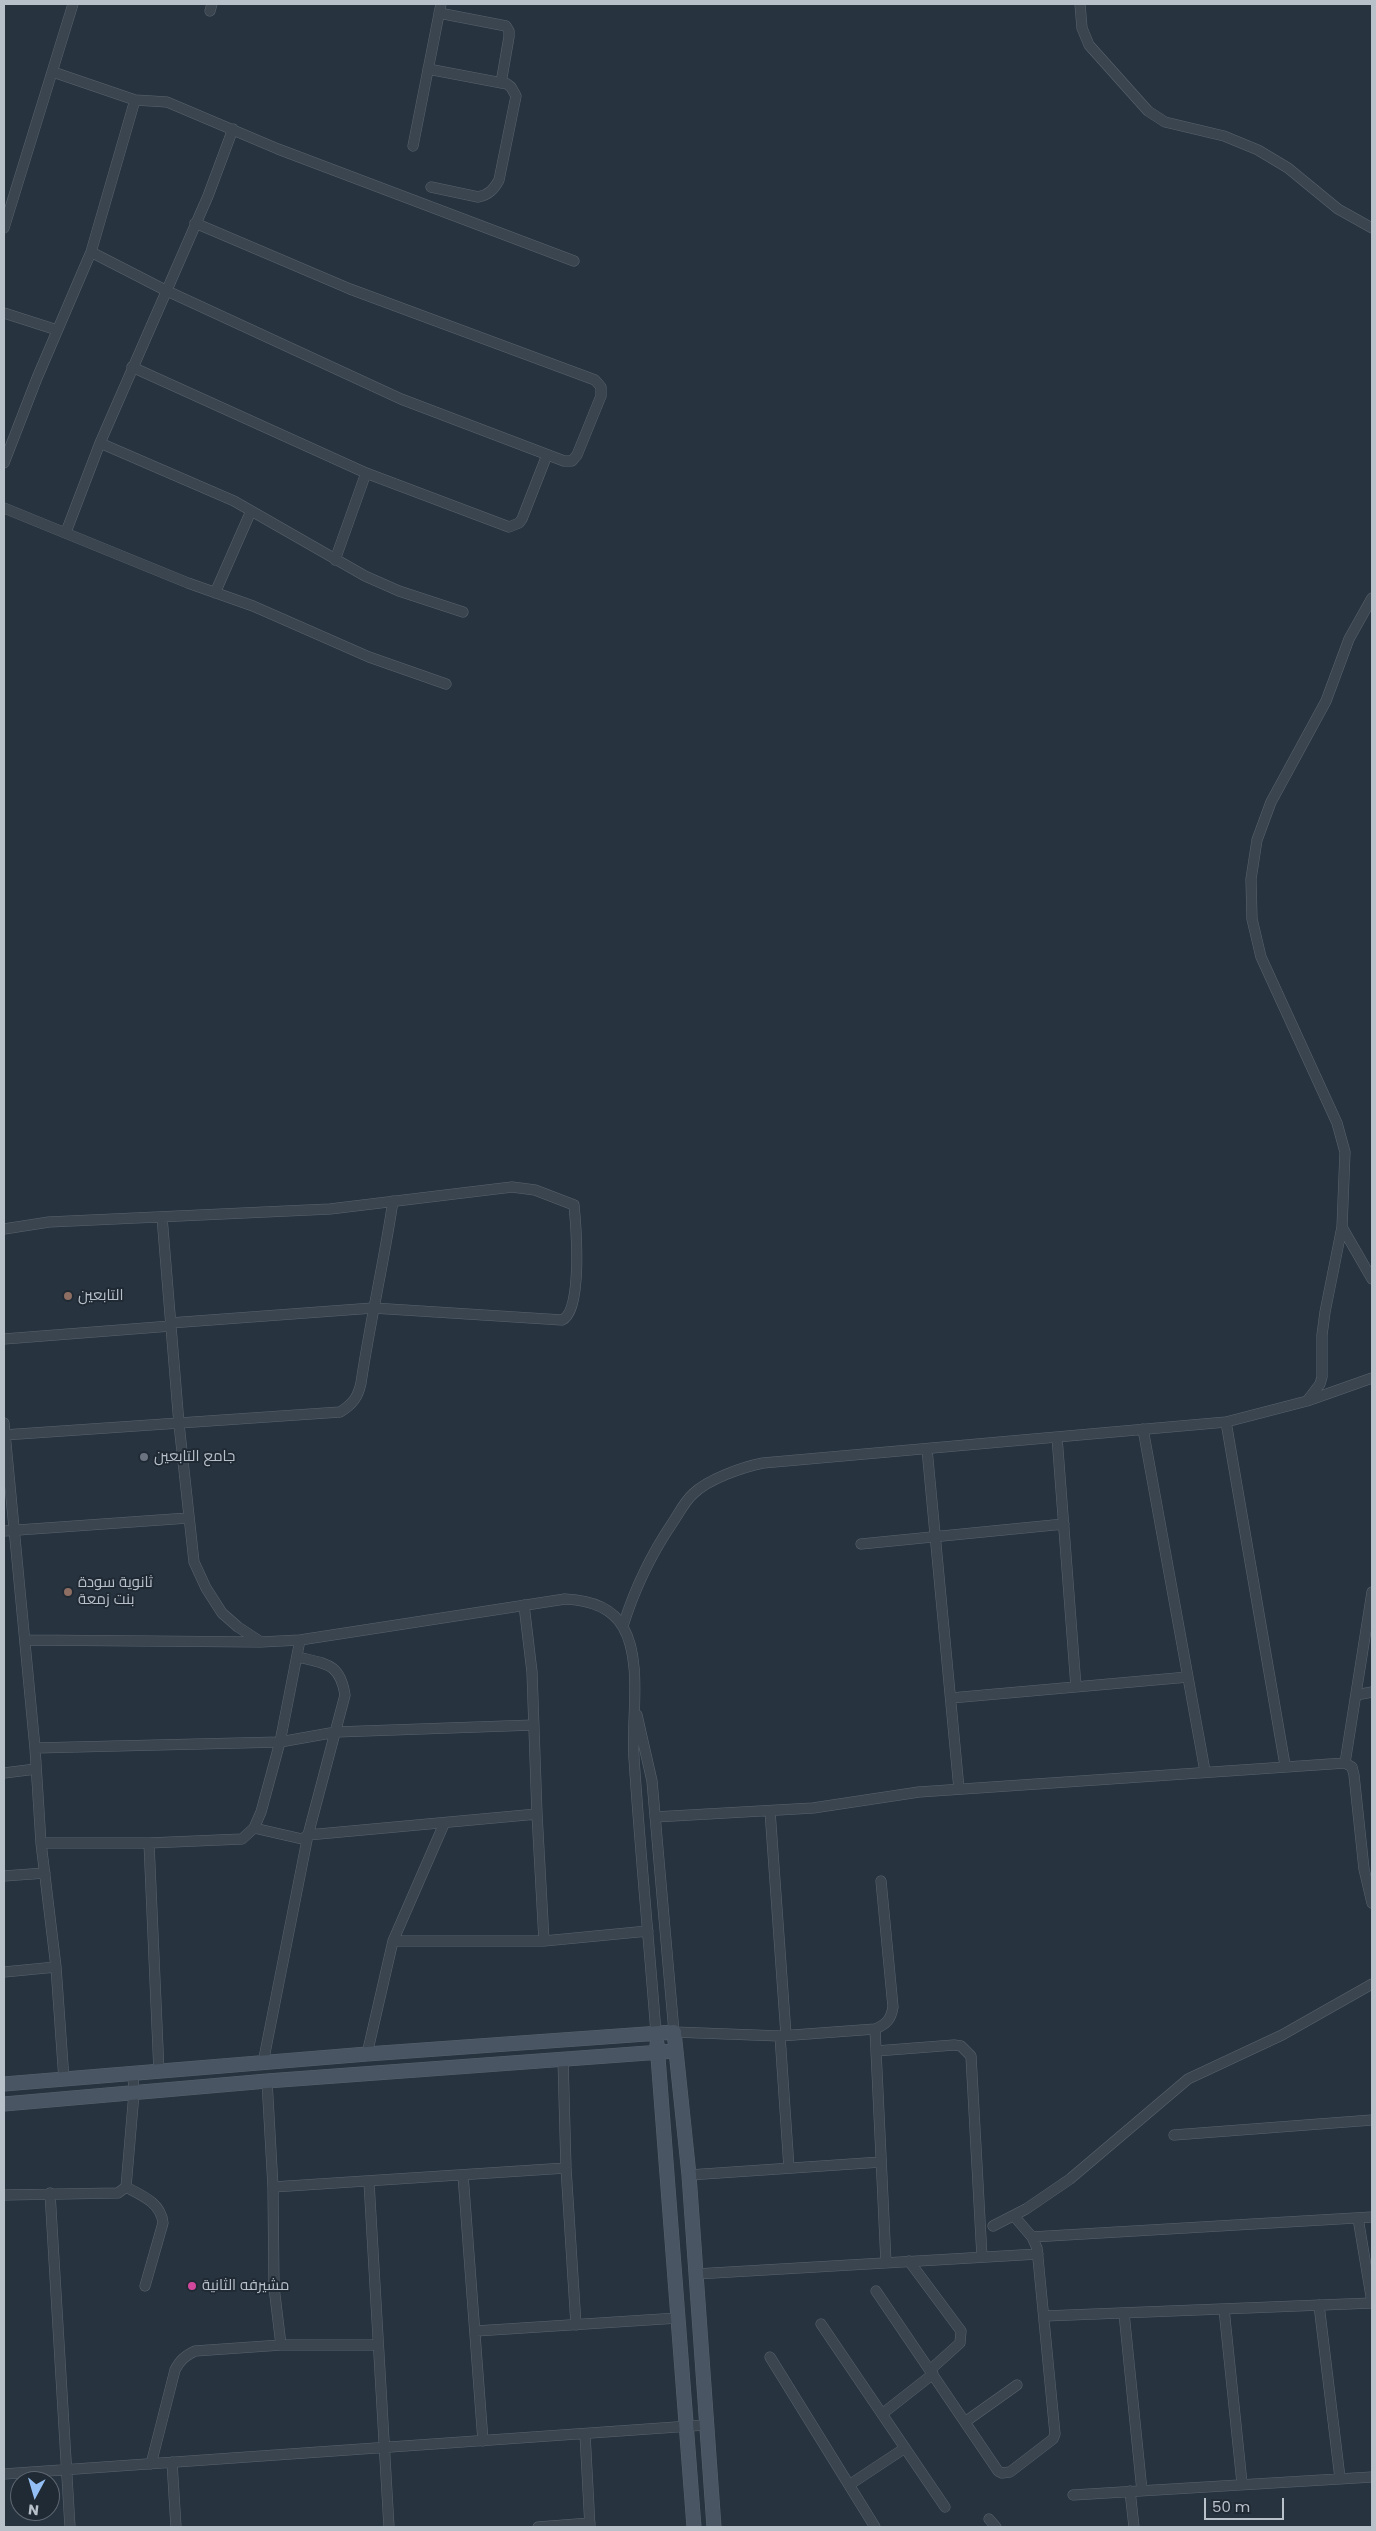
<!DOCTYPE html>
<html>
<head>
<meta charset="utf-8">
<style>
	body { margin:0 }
	#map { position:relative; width:1376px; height:2531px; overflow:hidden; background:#273440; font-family:Poppins,sans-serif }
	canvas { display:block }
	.frame { position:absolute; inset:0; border:5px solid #b8c0ca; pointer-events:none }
	.north { position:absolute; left:10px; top:2471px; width:50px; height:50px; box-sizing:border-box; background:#202a35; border:1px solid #5d6671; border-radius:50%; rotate:186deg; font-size:14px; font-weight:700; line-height:20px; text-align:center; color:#b8c0ca }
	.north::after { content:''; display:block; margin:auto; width:18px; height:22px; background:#94bff4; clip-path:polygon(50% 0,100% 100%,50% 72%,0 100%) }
	.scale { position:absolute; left:1204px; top:2498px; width:80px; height:22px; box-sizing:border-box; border:2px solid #b8c0ca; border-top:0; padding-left:6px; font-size:15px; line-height:18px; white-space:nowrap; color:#b8c0ca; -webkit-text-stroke:4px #202a35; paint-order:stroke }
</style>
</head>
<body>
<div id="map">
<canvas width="1376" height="2531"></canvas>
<div class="frame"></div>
<div class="north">N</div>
<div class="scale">50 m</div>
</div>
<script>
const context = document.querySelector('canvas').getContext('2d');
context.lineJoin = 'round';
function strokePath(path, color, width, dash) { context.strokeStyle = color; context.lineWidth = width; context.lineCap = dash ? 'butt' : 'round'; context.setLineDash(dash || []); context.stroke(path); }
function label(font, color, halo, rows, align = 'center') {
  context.font = font + ' Poppins,Cairo,sans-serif'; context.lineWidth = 4; context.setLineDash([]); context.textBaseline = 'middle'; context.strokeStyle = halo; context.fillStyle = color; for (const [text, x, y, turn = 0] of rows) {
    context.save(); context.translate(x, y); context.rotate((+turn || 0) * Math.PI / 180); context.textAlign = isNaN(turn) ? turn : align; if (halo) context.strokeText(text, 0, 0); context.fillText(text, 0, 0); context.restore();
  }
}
const street = new Path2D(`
	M1080,4L1082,28L1089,45L1148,111L1165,122L1224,136L1258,150L1288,168L1338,209L1372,228
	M210,11L212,4
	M439,13L506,26L509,31V37L501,83
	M428,69L507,84L511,87L516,96L499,180C494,189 489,195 478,197L431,187
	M53,72L135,100L167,102L278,149L574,261
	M413,146L441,4
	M4,228L73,4
	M91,252L165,290L401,399L564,461H572L577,455L601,396V387L595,380L350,289L195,223
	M4,313L57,330
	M132,367L366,473L509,527L519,523L522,519L547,455
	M100,443L234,501L365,576L399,591L463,612
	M4,463L37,378L91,252L135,100
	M4,508L188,583L253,606L369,657L446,684
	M66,532L100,443L208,196L233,129
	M335,560L366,473
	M215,593L251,511
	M162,1217L179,1424L194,1562L206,1588L222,1613L238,1627L261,1642L300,1640L565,1599C588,1600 611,1606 623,1627C643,1661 631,1720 634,1758C640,1850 649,1942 656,2033
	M1342,1227L1372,1279
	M4,1229L49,1222L330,1209L512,1187L535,1190L574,1205C576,1225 583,1312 562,1320L373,1308L170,1323
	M4,1339L171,1326
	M1307,1401L1320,1384L1322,1377V1335L1325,1312L1342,1227L1345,1152L1337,1123L1261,957L1252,919L1251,879L1257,840L1271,802L1326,701L1349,639L1372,598
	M1226,1422L1285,1765
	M4,1423L35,1748L41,1843L56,1967L64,2080
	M1143,1429L1205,1771
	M4,1435L340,1412C353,1404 358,1397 361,1383C370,1322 384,1262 393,1201
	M1057,1437L1076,1687
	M927,1449L959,1789
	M4,1531L188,1518
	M861,1544L1064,1524
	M524,1605L532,1672L537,1814L544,1941
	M623,1626C635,1587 650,1556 673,1522C679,1513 685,1501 693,1494C708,1479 743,1467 763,1463L1226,1422L1307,1401L1372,1378
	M25,1640L261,1642
	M1356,1695L1372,1692
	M951,1698L1188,1677
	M637,1715L652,1781L674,2032L780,2036L875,2029C887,2024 891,2019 893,2007L881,1881
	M35,1748L280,1742L336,1732L534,1725
	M1345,1763L1372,1592
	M4,1773L36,1769
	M770,1811L786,2035
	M655,1817L813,1808L919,1792L1345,1763L1352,1767L1354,1775L1364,1869L1372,1903
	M254,1828L302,1839L308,1835L537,1814
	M41,1843H149L242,1839L254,1828L261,1812L280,1742L300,1640
	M149,1843L159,2072
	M4,1876L45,1873
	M393,1941H544L648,1931
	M4,1972L56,1967
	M875,2029L886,2263
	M780,2036L789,2168
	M876,2051L954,2045L961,2046L971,2056L982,2257
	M367,2054L393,1941L444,1824
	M563,2059L566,2168L576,2325
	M263,2063L308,1835L345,1695C340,1663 326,1664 298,1657
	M267,2081L273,2187L274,2287L281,2345
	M1174,2135L1372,2120
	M463,2175L483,2441
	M689,2175L881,2162
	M369,2182L389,2527
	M126,2187C143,2196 161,2203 163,2223L145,2286
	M273,2187L566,2168
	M50,2193L70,2527
	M4,2195L118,2193L126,2187L134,2093L133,2075
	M1358,2218L1372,2302
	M993,2226L1026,2209L1070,2179L1188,2079L1282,2035L1372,1984
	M1032,2237L1372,2217
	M909,2261L961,2331L960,2343L930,2370
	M696,2274L1038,2254
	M876,2291L998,2471L1002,2473L1010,2472L1053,2439L1055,2434L1037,2248L1032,2237L1014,2216
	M1319,2305L1340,2478
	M1224,2309L1242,2483
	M1124,2313L1142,2491
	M1045,2316L1372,2303
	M821,2324L945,2507
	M476,2331L678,2318
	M770,2357L875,2527
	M882,2414L933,2374
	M965,2422L1017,2385
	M585,2434L590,2527
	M172,2462L176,2527
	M151,2464L175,2370C180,2360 185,2356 195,2351L281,2345H378
	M4,2474L705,2425
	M849,2485L905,2448
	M1130,2491L1134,2527
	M1073,2495L1372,2477
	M989,2519L996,2527
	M538,2527L590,2523`);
const secondary = new Path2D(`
	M657,2044L694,2527
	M4,2084L367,2054L674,2032L689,2175L714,2527
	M4,2104L267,2081L675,2051`);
strokePath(street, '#59636d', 11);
strokePath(secondary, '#59636d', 15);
strokePath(street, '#3b4550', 10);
strokePath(secondary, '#495563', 14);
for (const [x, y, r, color] of [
	[68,1296,5,"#8d6e63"],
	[144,1457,5,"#6b7280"],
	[68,1592,5,"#8d6e63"],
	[192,2286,5,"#d1479c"]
]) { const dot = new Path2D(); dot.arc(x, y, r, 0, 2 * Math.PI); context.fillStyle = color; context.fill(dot); strokePath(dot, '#202a35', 2); }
label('15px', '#b8c0ca', '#202a35', [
	["التابعين",78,1296],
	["جامع التابعين",154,1457],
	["ثانوية سودة",78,1583],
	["بنت زمعة",78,1600],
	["مشيرفه الثانية",202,2286]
], 'left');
</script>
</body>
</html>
